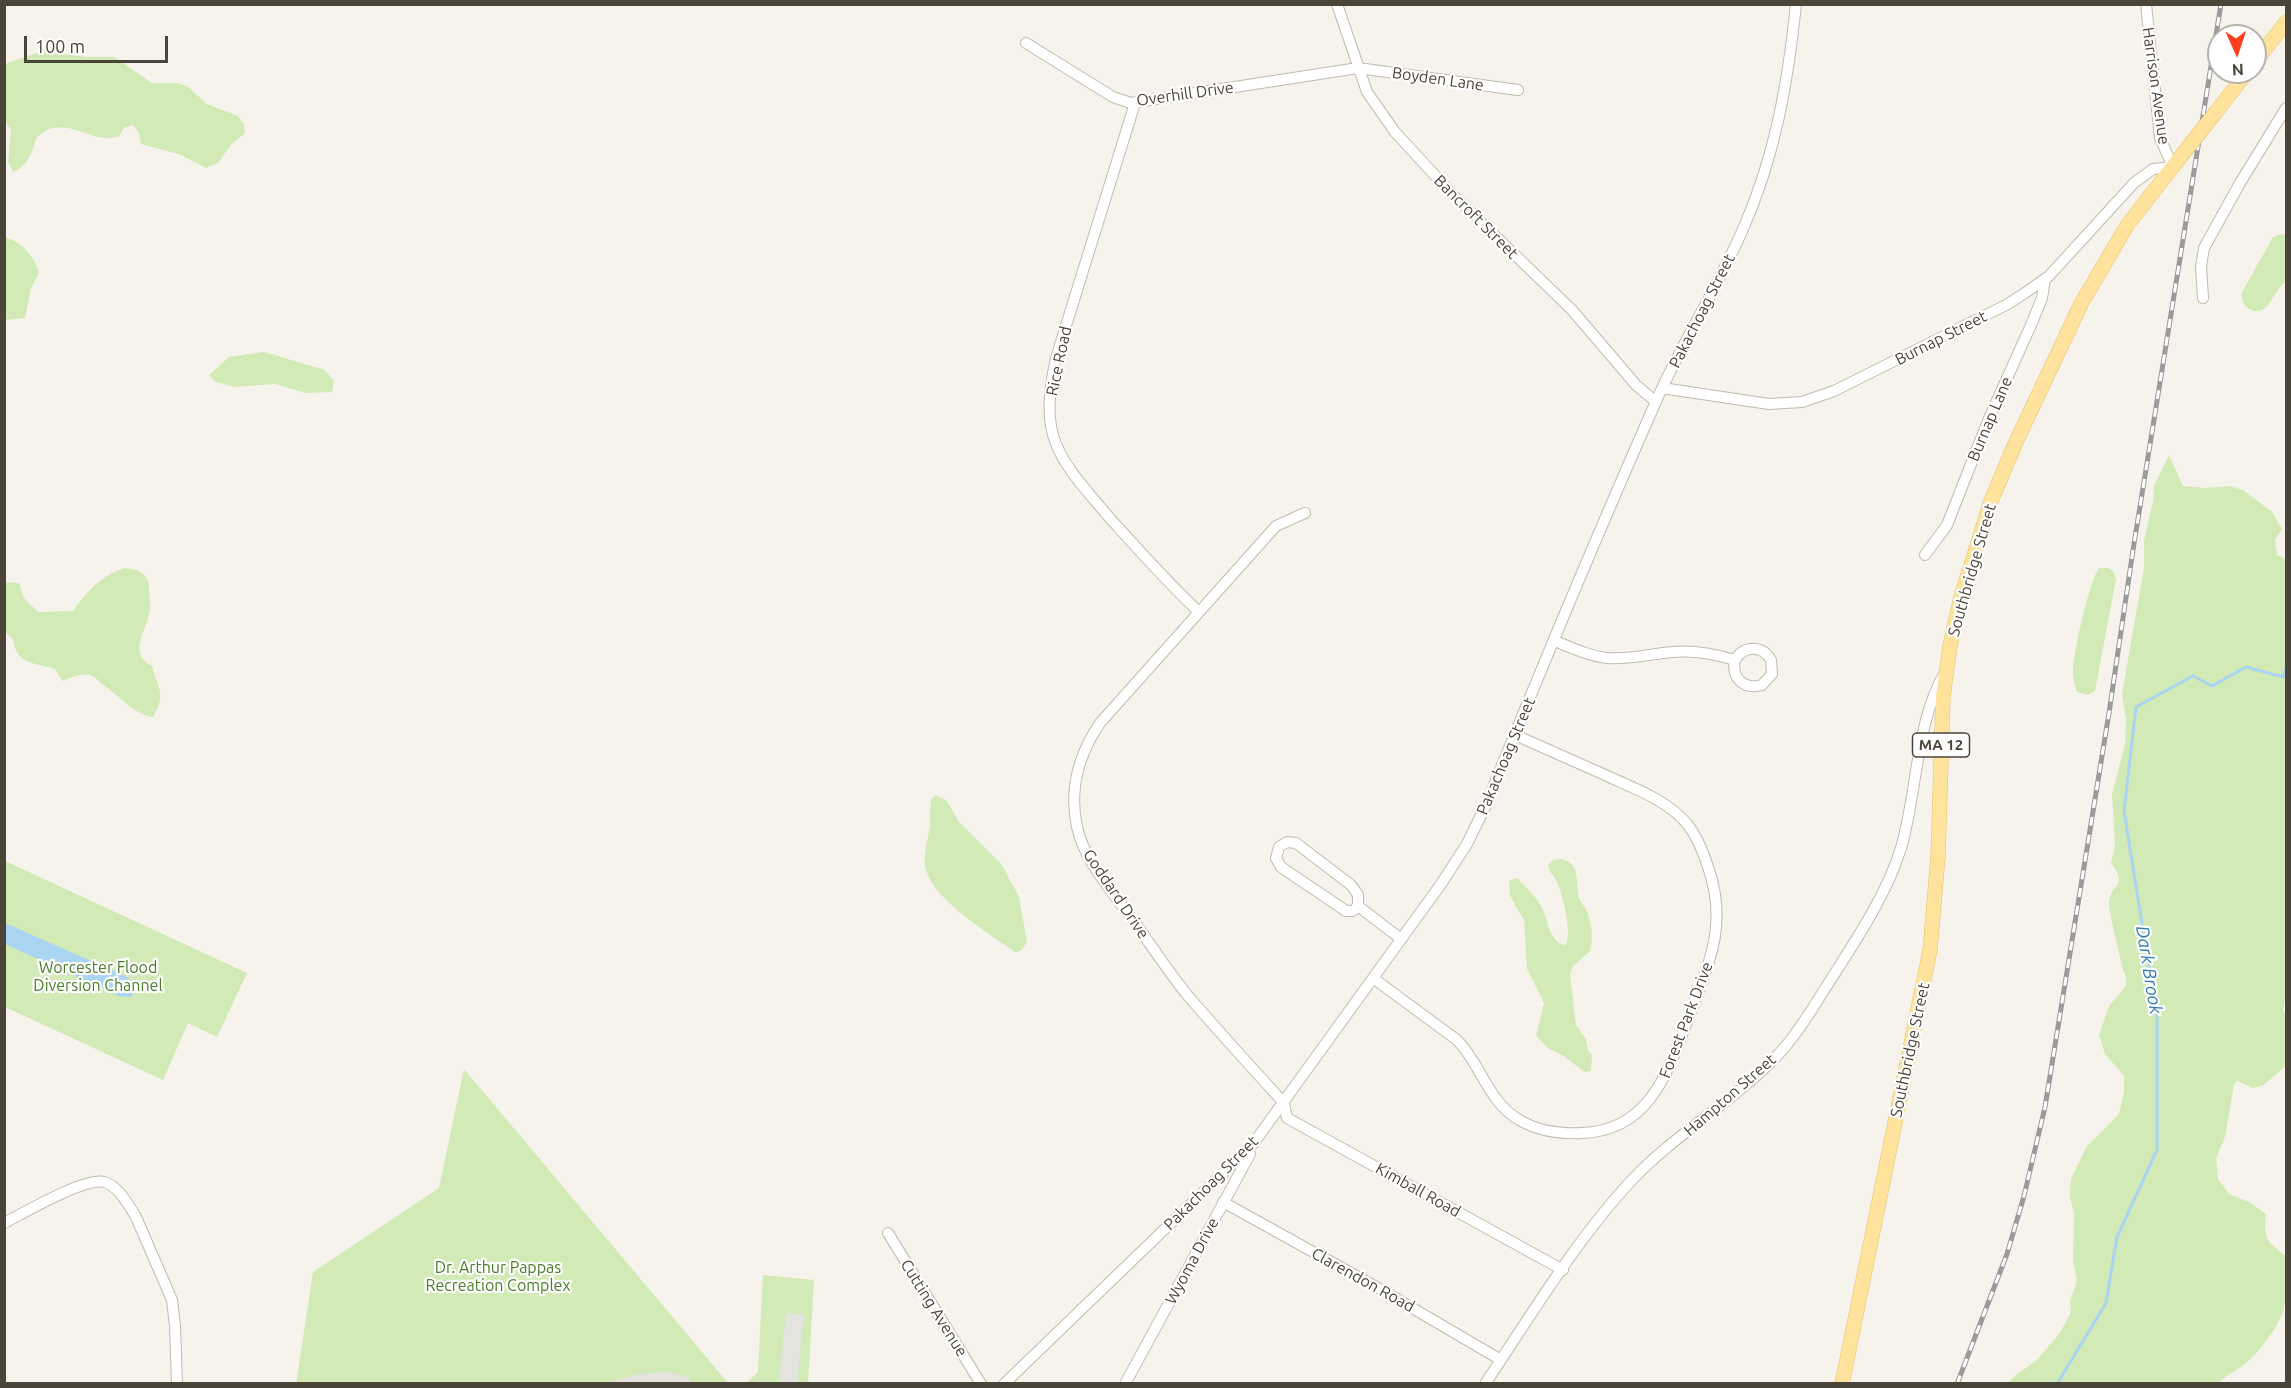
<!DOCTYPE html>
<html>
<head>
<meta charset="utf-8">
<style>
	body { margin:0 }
	#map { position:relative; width:2291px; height:1388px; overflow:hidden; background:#f6f3ec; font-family:Ubuntu,sans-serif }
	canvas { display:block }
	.frame { position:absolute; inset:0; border:6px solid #4b4439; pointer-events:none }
	.north { position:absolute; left:2207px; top:24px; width:60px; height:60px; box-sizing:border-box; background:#fff; border:2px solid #b7b4b0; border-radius:50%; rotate:177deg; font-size:16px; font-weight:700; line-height:24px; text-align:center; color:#4b4439 }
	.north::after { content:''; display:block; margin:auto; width:21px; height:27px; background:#fc3f1d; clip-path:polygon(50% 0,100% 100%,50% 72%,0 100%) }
	.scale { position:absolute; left:24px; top:36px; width:144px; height:27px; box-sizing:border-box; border:3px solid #4b4439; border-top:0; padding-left:8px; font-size:18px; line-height:21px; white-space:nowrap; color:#4b4439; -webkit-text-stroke:4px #fff; paint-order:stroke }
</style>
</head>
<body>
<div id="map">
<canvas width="2291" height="1388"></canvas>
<div class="frame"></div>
<div class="north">N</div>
<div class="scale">100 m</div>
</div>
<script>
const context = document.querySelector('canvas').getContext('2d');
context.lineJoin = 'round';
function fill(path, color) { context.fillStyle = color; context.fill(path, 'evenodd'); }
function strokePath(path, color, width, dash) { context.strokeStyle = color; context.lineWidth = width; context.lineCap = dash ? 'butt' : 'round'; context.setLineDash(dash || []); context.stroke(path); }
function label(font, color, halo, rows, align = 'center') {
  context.font = font + ' Ubuntu,sans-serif'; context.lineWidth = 4.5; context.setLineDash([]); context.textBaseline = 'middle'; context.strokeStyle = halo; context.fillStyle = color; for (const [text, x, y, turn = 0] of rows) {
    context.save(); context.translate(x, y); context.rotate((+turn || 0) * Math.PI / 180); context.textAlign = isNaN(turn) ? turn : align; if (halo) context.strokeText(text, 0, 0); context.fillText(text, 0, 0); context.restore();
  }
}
fill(new Path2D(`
	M48,52L87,57H114L152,83H176L187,86L207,104L238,116L244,124L245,133L231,145L218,163L206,168L181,155L141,144L139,133L133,125L124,128L119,136C91,147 66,110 36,138C32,153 28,166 13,172L8,162L11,130L5,120V64L36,53Z
	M2282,234L2286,235V282C2274,288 2269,318 2251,310C2243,306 2243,302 2241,294L2273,237Z
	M5,237C23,243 34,256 39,273L31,288L25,318L5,320Z
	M264,352L325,370L334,381L332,392L306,393L275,384L234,387L216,382L209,375L229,357Z
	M2169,455L2183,486L2205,488L2229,486L2243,490L2272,512L2282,529L2275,540L2277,555L2286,559V993L2283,1011L2286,1015V1066L2262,1086L2253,1088L2238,1081L2234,1084L2225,1137L2216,1158L2218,1179L2229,1194L2249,1202L2266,1214C2263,1239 2267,1242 2286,1256C2287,1275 2288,1294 2283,1311C2278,1327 2258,1354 2245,1364C2237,1371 2226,1374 2219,1383H2008L2016,1375L2037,1360L2060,1333L2071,1312L2070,1301L2077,1280L2073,1261L2074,1214L2070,1197L2071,1179L2087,1146L2119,1114L2124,1092V1076L2105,1054L2099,1035L2109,1006L2126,986V977L2122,967C2120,954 2108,911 2109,901C2112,882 2129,887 2111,863L2115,846L2112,794L2125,744L2126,719L2122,694L2144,568V541L2153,501L2154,486Z
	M125,568C130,569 139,570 143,574C149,578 149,585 149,591C150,600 151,607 149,615C145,632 128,654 152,666C158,689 167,694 153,717C131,713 120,696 102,684C99,681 94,676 90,675C82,673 70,678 62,681L55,669C33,662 16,665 13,639L5,632V582L19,583L24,598L38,612L73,611C87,592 101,575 125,568Z
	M2099,568H2108L2113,571L2116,579L2095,691L2088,695L2077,692C2075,686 2073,679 2073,673C2072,657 2090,579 2099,568Z
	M936,795L947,801L959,822L1002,865L1019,897L1027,942L1021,951L1015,952C988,932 930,899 925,865C923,851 929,838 930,824C930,816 930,808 931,800Z
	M1561,859C1582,863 1575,883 1579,898C1581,903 1586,909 1588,914C1592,925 1593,941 1590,951L1573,966L1570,975L1576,1025L1586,1039L1588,1050L1592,1055L1591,1071L1584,1072L1564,1056L1549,1049L1536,1036L1544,1003L1527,969L1524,920L1510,896L1509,881L1517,878C1524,885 1534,895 1540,904C1548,917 1547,938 1563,945L1566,944C1572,932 1563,895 1557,882C1554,875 1549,873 1548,865L1553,860Z
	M5,861L247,973L217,1037L188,1023L163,1080L5,1007Z
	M464,1069L728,1383L296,1384L313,1272L439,1188Z
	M763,1275L814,1280L808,1383L745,1384L758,1372Z`), '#d2eab5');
fill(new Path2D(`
	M786,1313L804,1314L797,1383H779Z
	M671,1372L689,1378L691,1383H606L639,1374Z`), '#e5e3e0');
fill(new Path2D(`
	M5,923L127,977L134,984V993L130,997L119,996L5,944Z`), '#a9d4f2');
strokePath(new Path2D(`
	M2057,1384L2106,1303L2117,1237L2157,1150V1018L2124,811L2136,707L2193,676L2212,686L2246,667L2283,677L2286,667`), '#a9d4f2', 3);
const minor = new Path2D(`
	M1337,4L1367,92L1395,132L1453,195L1572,310L1636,385L1656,402
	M1026,43L1113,97L1131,103L1358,68L1518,90
	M1135,103L1056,358C1050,386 1045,417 1056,444C1067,471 1089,493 1107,515C1137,548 1166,581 1199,612
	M2203,298L2201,266L2204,248L2240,183L2286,108
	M1662,388L1769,404L1802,402L1834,391L2006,305L2025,293L2049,276L2134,183L2153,169L2173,167L2160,138L2146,4
	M1305,513L1276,526L1100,723C1079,754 1069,790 1077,827C1084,860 1111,890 1130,916C1150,943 1168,972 1189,997C1220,1033 1252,1068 1284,1103L1287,1118L1563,1270
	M1925,555L1947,525L1990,416L2031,325L2042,298L2045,279
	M1555,641C1572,648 1589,656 1607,658C1629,660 1650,654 1672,652C1693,650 1715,654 1735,660C1731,678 1744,690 1762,685L1772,674L1771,660C1762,645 1744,645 1735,660
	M1358,906V895L1351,885L1296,843L1287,842L1279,847L1276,858L1281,867L1346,911H1353L1358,906L1401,939
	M1373,978L1457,1040C1482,1065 1487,1102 1521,1121C1539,1131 1562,1134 1582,1133C1650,1131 1668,1071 1688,1019C1708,965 1728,927 1709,870C1704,854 1698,838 1688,825C1667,799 1632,788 1603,774C1573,761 1544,748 1515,735
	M1223,1202L1380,1289L1501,1360
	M4,1223C24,1213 85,1177 104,1182C118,1185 129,1206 136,1217L172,1300L175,1326L177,1384
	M888,1233L981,1384
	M1004,1384L1253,1144L1441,884L1467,844L1486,805C1541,669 1598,533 1657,399C1683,341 1718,287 1743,229C1775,157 1788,82 1796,4
	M1125,1384L1250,1154
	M1485,1384C1530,1317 1576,1240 1631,1181C1672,1137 1726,1106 1769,1064C1788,1046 1802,1025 1816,1003C1845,956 1885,901 1901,848C1917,795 1916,719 1945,673`);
const major = new Path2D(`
	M2255,62L2286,22
	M2216,112L2247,72
	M1842,1384L1930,950L1938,857L1943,697L1950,646L1961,597L1991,501L2015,444L2082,302L2128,224L2182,155`);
strokePath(minor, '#c2bbae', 12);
strokePath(major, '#e6c16a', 15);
strokePath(minor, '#fff', 10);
strokePath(major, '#ffe39c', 14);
const rail = new Path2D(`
	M1957,1384L2007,1254L2024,1196L2045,1107L2109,713L2133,550L2221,4`);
strokePath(rail, '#9a9a9a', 5);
strokePath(rail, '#fff', 3, [9]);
const majorBridge = new Path2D(`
	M2182,155L2216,112`);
strokePath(majorBridge, '#e6c16a', 15, []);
strokePath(majorBridge, '#ffe39c', 14);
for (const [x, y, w] of [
	[1941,745,57]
]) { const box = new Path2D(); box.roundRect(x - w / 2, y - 12, w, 24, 4.5); context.fillStyle = '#fff'; context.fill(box); strokePath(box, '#4b4439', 1.5); }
label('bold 15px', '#4b4439', null, [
	["MA 12",1941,745]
]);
label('16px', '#4b4439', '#fff', [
	["Boyden Lane",1438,79,8],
	["Harrison Avenue",2156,86,82],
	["Overhill Drive",1185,94,-8],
	["Bancroft Street",1476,217,45],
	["Pakachoag Street",1702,311,-63],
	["Burnap Street",1941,338,-27],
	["Rice Road",1059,361,-78],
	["Burnap Lane",1990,419,-67],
	["Southbridge Street",1972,570,-74],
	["Pakachoag Street",1506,756,-67],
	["Goddard Drive",1116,894,56],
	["Forest Park Drive",1686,1020,-69],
	["Southbridge Street",1910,1050,-78],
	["Hampton Street",1730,1095,-41],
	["Pakachoag Street",1211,1183,-45],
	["Kimball Road",1418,1190,29],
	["Wyoma Drive",1192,1261,-62],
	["Clarendon Road",1363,1280,29],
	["Cutting Avenue",934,1308,58]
]);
label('16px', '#4a7f2a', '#fff', [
	["Worcester Flood",98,968],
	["Diversion Channel",98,986],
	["Dr. Arthur Pappas",498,1268],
	["Recreation Complex",498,1286]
]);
label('italic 18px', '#2e7ab2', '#fff', [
	["Dark Brook",2149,970,81]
]);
</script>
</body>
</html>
